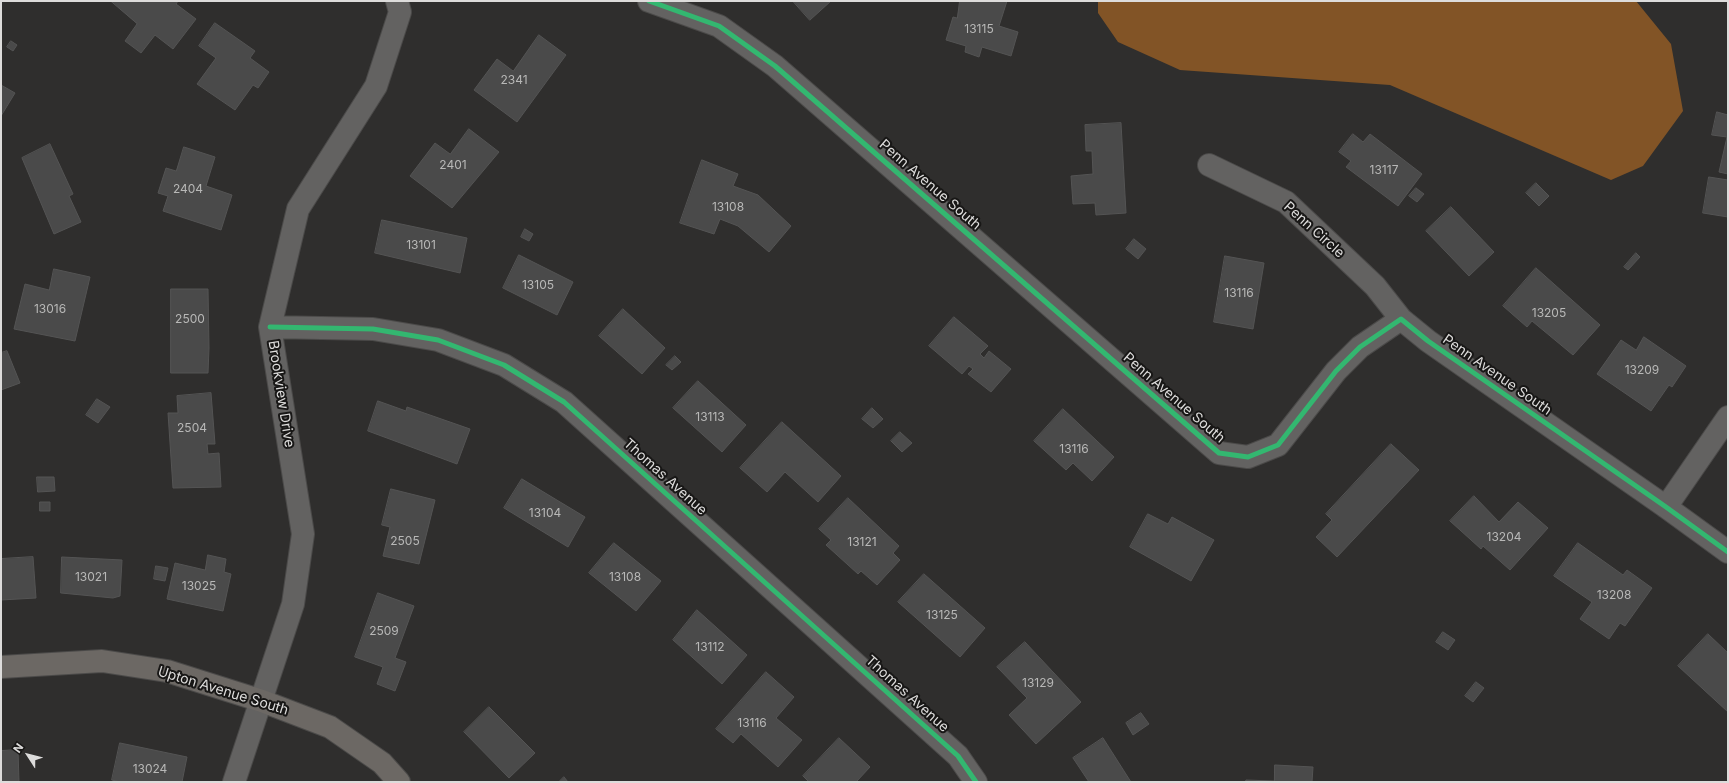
<!DOCTYPE html>
<html>
<head>
<meta charset="utf-8">
<style>
	body { margin:0 }
	#map { position:relative; width:1729px; height:783px; overflow:hidden; background:#2f2e2d; font-family:Inter,sans-serif }
	canvas { display:block }
	.frame { position:absolute; inset:0; border:2px solid #dddcdb; pointer-events:none }
	.north { position:absolute; left:8px; top:735px; width:40px; height:40px; -webkit-text-stroke:3px #181716; paint-order:stroke; rotate:306deg; font-size:11px; font-weight:700; line-height:16px; text-align:center; color:#dddcdb }
	.north::after { content:''; display:block; margin:auto; width:14px; height:18px; background:#dddcdb; clip-path:polygon(50% 0,100% 100%,50% 72%,0 100%) }
</style>
</head>
<body>
<div id="map">
<canvas width="1729" height="783"></canvas>
<div class="frame"></div>
<div class="north">N</div>
</div>
<script>
const context = document.querySelector('canvas').getContext('2d');
context.lineJoin = 'round';
function fill(path, color) { context.fillStyle = color; context.fill(path, 'evenodd'); }
function strokePath(path, color, width, dash) { context.strokeStyle = color; context.lineWidth = width; context.lineCap = dash ? 'butt' : 'round'; context.setLineDash(dash || []); context.stroke(path); }
function label(font, color, halo, rows, align = 'center') {
  context.font = font + ' Inter,sans-serif'; context.lineWidth = 4; context.setLineDash([]); context.textBaseline = 'middle'; context.strokeStyle = halo; context.fillStyle = color; for (const [text, x, y, turn = 0] of rows) {
    context.save(); context.translate(x, y); context.rotate((+turn || 0) * Math.PI / 180); context.textAlign = isNaN(turn) ? turn : align; if (halo) context.strokeText(text, 0, 0); context.fillText(text, 0, 0); context.restore();
  }
}
fill(new Path2D(`
	M1098,1H1636L1671,44L1683,111L1643,166L1611,180L1390,85L1180,70L1118,42L1098,13Z`), '#825426');
const building = new Path2D(`
	M111,1H178L176,4L196,19L173,49L155,35L141,53L125,41L137,24Z
	M793,1H831L810,20Z
	M960,1H1007L999,26L1018,32L1011,56L982,47L979,57L965,52L966,46L946,40L953,17L957,18Z
	M215,23L255,51L250,58L269,72L258,88L253,85L235,110L197,84L216,58L199,46Z
	M539,35L566,55L517,122L474,90L497,59L513,71Z
	M11,41L17,45L13,51L7,47Z
	M1,85L15,93L1,116Z
	M1717,112L1728,115V174L1719,172L1727,137L1712,135Z
	M1121,123L1126,213L1096,215L1095,203L1073,204L1071,176L1093,174L1092,151H1086L1085,125Z
	M469,129L499,152L452,208L410,176L435,143L450,154Z
	M1353,134L1363,142L1370,134L1422,174L1398,206L1346,167L1351,161L1339,152Z
	M50,144L73,194L69,196L81,222L54,234L22,158Z
	M184,147L215,157L206,186L232,195L221,230L163,211L168,196L158,193L166,168L176,171Z
	M702,160L738,174L733,186L758,195L791,226L769,252L738,226L720,219L714,234L680,223Z
	M1709,177L1728,180V217L1703,213Z
	M1536,183L1549,196L1539,206L1526,193Z
	M1416,188L1424,194L1417,202L1409,196Z
	M1451,207L1494,252L1469,276L1426,231Z
	M382,220L467,238L460,273L375,253Z
	M525,229L533,234L529,241L521,237Z
	M1134,239L1146,249L1138,259L1126,249Z
	M1636,253L1640,257L1628,270L1624,267Z
	M519,255L573,282L557,315L503,288Z
	M1225,256L1264,263L1253,329L1214,322Z
	M1536,268L1600,325L1573,355L1532,321L1527,327L1503,306Z
	M54,269L90,277L75,341L14,329L25,284L49,290Z
	M171,289H208L209,348L208,373H171Z
	M623,309L665,348L642,374L599,336Z
	M954,317L988,346L980,354L984,358L989,351L1011,369L991,392L968,374L973,369L969,366L962,374L929,346Z
	M1644,337L1686,366L1672,387L1669,385L1651,411L1597,374L1621,340L1636,350Z
	M7,351L20,383L1,390V353Z
	M675,356L681,362L672,370L666,365Z
	M698,381L746,425L722,452L673,408Z
	M211,393L215,444H207L208,454L219,453L221,487L173,488L168,413H178L177,396Z
	M97,399L110,407L98,423L86,415Z
	M378,401L406,411L407,407L470,429L457,464L368,431Z
	M872,408L883,419L873,428L862,419Z
	M1063,409L1114,457L1092,481L1073,463L1066,470L1034,441Z
	M782,422L841,476L818,502L785,472L767,492L740,468Z
	M900,432L912,443L902,452L891,441Z
	M1391,444L1419,470L1337,557L1316,537L1332,520L1326,514Z
	M37,477H54L55,491L38,492Z
	M522,479L585,517L568,547L504,508Z
	M391,489L435,500L419,564L383,556L390,527L382,525Z
	M1474,496L1499,522L1518,502L1548,528L1510,570L1483,546L1481,549L1450,521Z
	M848,498L899,546L893,553L900,560L877,585L861,571L858,574L826,545L831,540L819,529Z
	M40,502H50V511H40Z
	M1148,514L1168,524L1172,517L1214,540L1191,581L1130,547Z
	M614,543L661,581L636,611L589,573Z
	M1578,543L1623,575L1627,570L1652,588L1625,626L1620,623L1609,639L1580,619L1592,602L1554,576Z
	M208,555L226,559L224,572L231,574L223,611L167,599L175,563L205,570Z
	M33,557L36,598L1,600V559Z
	M62,557L122,560L120,596L113,598L61,593Z
	M156,566L168,568L165,581L154,579Z
	M924,574L985,628L960,657L898,602Z
	M378,593L414,606L395,658L406,662L395,691L377,684L383,667L355,657Z
	M697,610L747,655L722,684L673,640Z
	M1443,632L1455,640L1448,650L1436,642Z
	M1708,634L1728,653V712L1678,666Z
	M1025,642L1081,702L1036,744L1009,715L1027,698L997,667Z
	M766,672L794,697L776,718L802,740L778,767L741,734L733,743L716,729Z
	M1476,682L1484,688L1473,702L1465,696Z
	M489,707L535,753L509,778L464,732Z
	M1141,713L1149,724L1133,735L1126,723Z
	M839,738L870,767L857,781L858,782H809L803,776Z
	M1103,738L1131,782H1089L1073,758Z
	M120,743L187,757L182,782H120L112,780Z
	M18,750L19,782H1V751Z
	M1275,765L1313,767L1312,782H1245L1246,780L1274,781Z
	M564,777L568,782H559Z`);
fill(building, '#4a4a4a');
strokePath(building, '#545454', 1);
const street = new Path2D(`
	M649,1L719,26L775,66L1219,453L1248,457L1278,445L1336,371L1360,347L1401,319L1428,341L1666,507L1728,552
	M1209,165L1286,202L1375,286L1401,319
	M270,327L373,329L438,340L504,365L564,402L958,756L976,782
	M1666,507L1728,417
	M234,782L293,604L303,534L270,327L298,209L376,86L400,12L397,1`);
const secondary = new Path2D(`
	M1,667L102,661L167,671L262,701L330,727L382,763L399,782`);
strokePath(street, '#4b4a49', 24);
strokePath(secondary, '#4b4a49', 24);
strokePath(street, '#636261', 22);
strokePath(secondary, '#6c6864', 22);
strokePath(new Path2D(`
	M649,1L719,26L775,66L1219,453L1248,457L1278,445L1336,371L1360,347L1401,319L1428,341L1666,507L1728,552
	M270,327L373,329L438,340L504,365L564,402L958,756L976,782`), '#33b770', 5);
label('12px', '#b8b8b7', null, [
	["13115",979,29],
	["2341",514,80],
	["2401",453,165],
	["13117",1384,170],
	["2404",188,189],
	["13108",728,207],
	["13101",421,245],
	["13105",538,285],
	["13116",1239,293],
	["13016",50,309],
	["13205",1549,313],
	["2500",190,319],
	["13209",1642,370],
	["13113",710,417],
	["2504",192,428],
	["13116",1074,449],
	["13104",545,513],
	["13204",1504,537],
	["2505",405,541],
	["13121",862,542],
	["13021",91,577],
	["13108",625,577],
	["13025",199,586],
	["13208",1614,595],
	["13125",942,615],
	["2509",384,631],
	["13112",710,647],
	["13129",1038,683],
	["13116",752,723],
	["13024",150,769]
]);
label('14px', '#dddcdb', '#181716', [
	["Penn Avenue South",930,185,41],
	["Penn Circle",1314,230,42],
	["Penn Avenue South",1497,375,35],
	["Brookview Drive",281,394,81],
	["Penn Avenue South",1174,398,41],
	["Thomas Avenue",665,477,42],
	["Upton Avenue South",223,691,17],
	["Thomas Avenue",907,694,42]
]);
</script>
</body>
</html>
